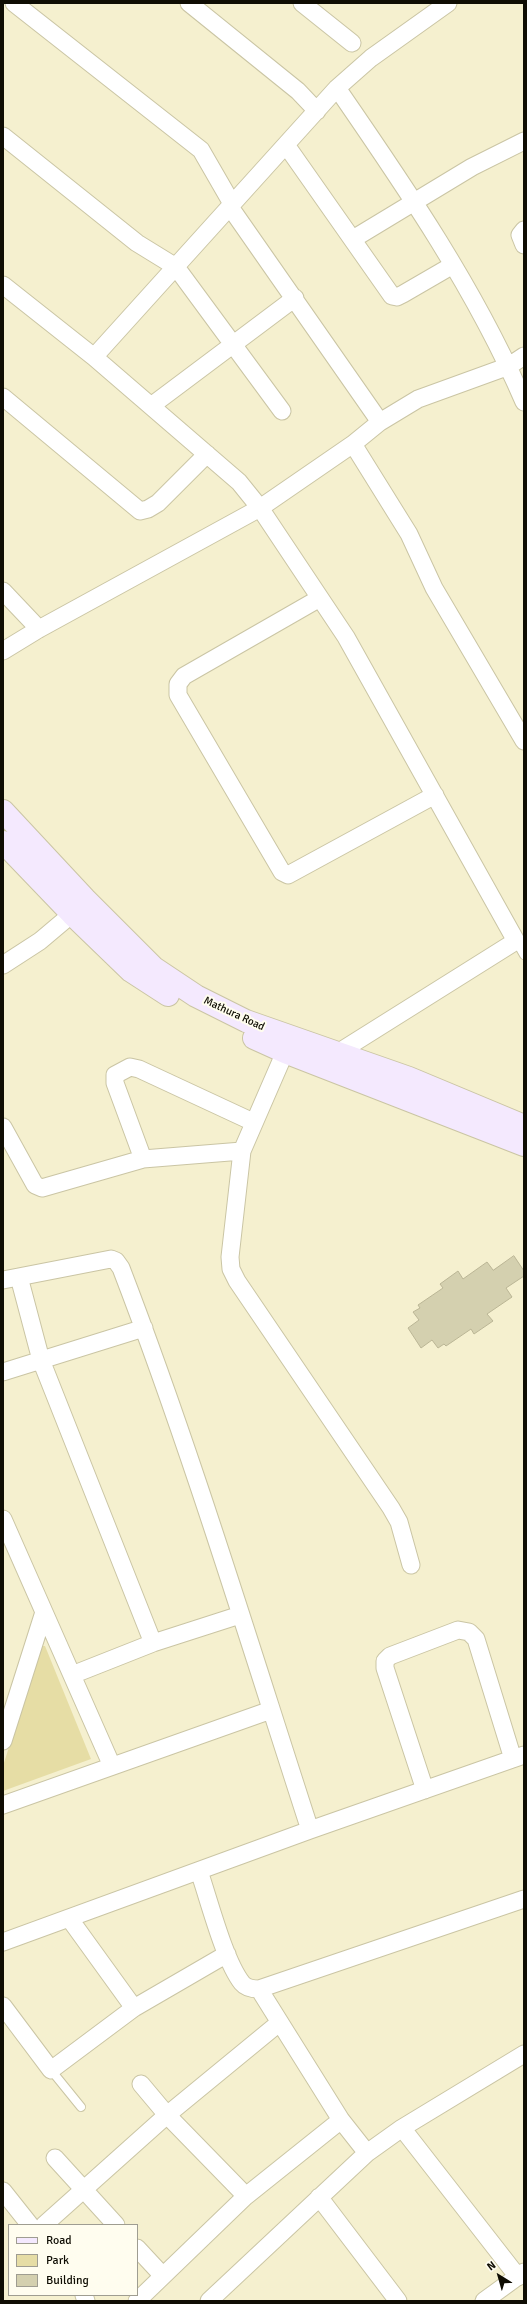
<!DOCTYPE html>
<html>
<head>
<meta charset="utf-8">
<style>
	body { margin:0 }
	#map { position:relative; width:527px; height:2304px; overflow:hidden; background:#f5f0cf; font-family:Signika,sans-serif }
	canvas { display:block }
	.frame { position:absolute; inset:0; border:4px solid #0f0d03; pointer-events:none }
	.legend { position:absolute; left:8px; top:2224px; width:130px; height:72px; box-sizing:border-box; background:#fffdef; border:1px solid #9f9d91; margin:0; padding:5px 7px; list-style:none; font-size:12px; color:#0f0d03 }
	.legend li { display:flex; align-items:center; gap:8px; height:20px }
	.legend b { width:20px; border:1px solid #9f9d91 }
	.north { position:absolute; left:479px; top:2256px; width:40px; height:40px; -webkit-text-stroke:3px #fffdef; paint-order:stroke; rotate:323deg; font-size:11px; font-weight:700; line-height:16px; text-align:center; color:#0f0d03 }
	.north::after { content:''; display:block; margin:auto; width:14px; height:18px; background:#0f0d03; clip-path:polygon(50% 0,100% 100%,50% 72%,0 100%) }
</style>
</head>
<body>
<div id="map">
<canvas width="527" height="2304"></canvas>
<div class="frame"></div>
<ul class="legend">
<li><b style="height:5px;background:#f4e9fe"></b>Road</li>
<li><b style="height:11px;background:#e6dda5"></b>Park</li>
<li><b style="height:11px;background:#d4d0af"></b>Building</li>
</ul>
<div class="north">N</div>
</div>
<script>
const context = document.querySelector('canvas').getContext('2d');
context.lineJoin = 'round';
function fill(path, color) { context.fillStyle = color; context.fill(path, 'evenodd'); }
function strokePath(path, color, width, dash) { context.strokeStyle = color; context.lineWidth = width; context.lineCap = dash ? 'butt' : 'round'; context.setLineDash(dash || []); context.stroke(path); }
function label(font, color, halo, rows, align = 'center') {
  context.font = font + ' Signika,sans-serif'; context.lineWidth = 4; context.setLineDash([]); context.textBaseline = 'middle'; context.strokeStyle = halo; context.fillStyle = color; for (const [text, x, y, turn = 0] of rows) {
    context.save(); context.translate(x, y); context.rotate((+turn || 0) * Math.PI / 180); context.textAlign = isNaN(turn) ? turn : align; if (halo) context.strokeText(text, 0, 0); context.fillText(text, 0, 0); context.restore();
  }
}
fill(new Path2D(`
	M41,1646H45L91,1759L3,1791V1766Z`), '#e6dda5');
const building = new Path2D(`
	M514,1256L524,1271V1276L506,1288L512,1297L487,1314L493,1321L474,1334L471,1329L446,1346L444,1344L438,1348L432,1340L421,1348L408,1328L419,1320L413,1312L420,1308L418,1305L443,1288L440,1284L458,1271L463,1279L487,1262L493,1270Z`);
fill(building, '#d4d0af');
strokePath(building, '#bab595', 1);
const lane = new Path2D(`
	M516,941L524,955
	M51,2070L81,2107`);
const street = new Path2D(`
	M14,3L201,150L231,202L230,207L380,422
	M189,3L298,91L317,111
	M302,3L352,43
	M337,88C406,188 476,290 524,402
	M3,136L137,243L176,267L282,411
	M286,145L392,296L397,297L403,294L453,265
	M524,230L520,235L524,245
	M353,239L472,167L524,141
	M3,285L94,357L239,482L260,508L39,629L3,651
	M94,357L337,88L371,58L448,3
	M3,397L140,511L148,509L158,503L207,454
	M151,406L295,298
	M353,444L409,534L434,588L524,741
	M3,591L39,629
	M320,598L184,676L178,684V695L282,872L288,875L435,795
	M3,965L40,941L72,914
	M285,1052L242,1151L230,1257L231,1269L237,1281L391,1508L399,1522L411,1565
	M336,1054L516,941L346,637L260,508L353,444L380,422L418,399L509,366L524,356
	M3,1127L35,1185L42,1188L143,1159L242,1151
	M143,1159L115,1083V1075L130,1067L139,1069L253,1122
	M19,1277L41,1360L153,1643L72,1675
	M3,1280L111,1259L116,1261L121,1268C192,1453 249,1642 310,1830
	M3,1372L144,1328
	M3,1519L112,1766
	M153,1643L240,1615
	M3,1741L44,1612
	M425,1790L385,1668V1661L390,1656L458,1630L469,1632L476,1639L513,1759
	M3,1805L271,1710
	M199,1871C209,1900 224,1960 242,1983C246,1988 252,1989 259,1989L524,1899
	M69,1918L134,2008
	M3,1942L310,1830L524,1755
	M259,1989L341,2120L367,2153L402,2128L524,2054
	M3,2006L51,2070L134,2008L227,1954
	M141,2084L167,2115L246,2196
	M402,2128L518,2277
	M55,2158L116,2225
	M3,2191L30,2225
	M319,2197L398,2301
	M44,2225L167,2115L279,2023
	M137,2248L163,2276
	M84,2295L86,2301
	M137,2301L246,2196L341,2120
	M209,2301L367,2153
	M484,2301L524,2272`);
const secondary = new Path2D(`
	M3,811L85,899L154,968L196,996L246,1021L409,1078L524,1126
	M3,842L72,914L131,971L168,995
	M254,1038L285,1052L524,1145`);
strokePath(lane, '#cac5a4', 10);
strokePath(street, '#cac5a4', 19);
strokePath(secondary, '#cac5a4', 24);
strokePath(lane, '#fff', 8);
strokePath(street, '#fff', 17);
strokePath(secondary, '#f4e9fe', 22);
label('11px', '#0f0d03', '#fffdef', [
	["Mathura Road",234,1014,25]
]);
</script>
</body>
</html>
